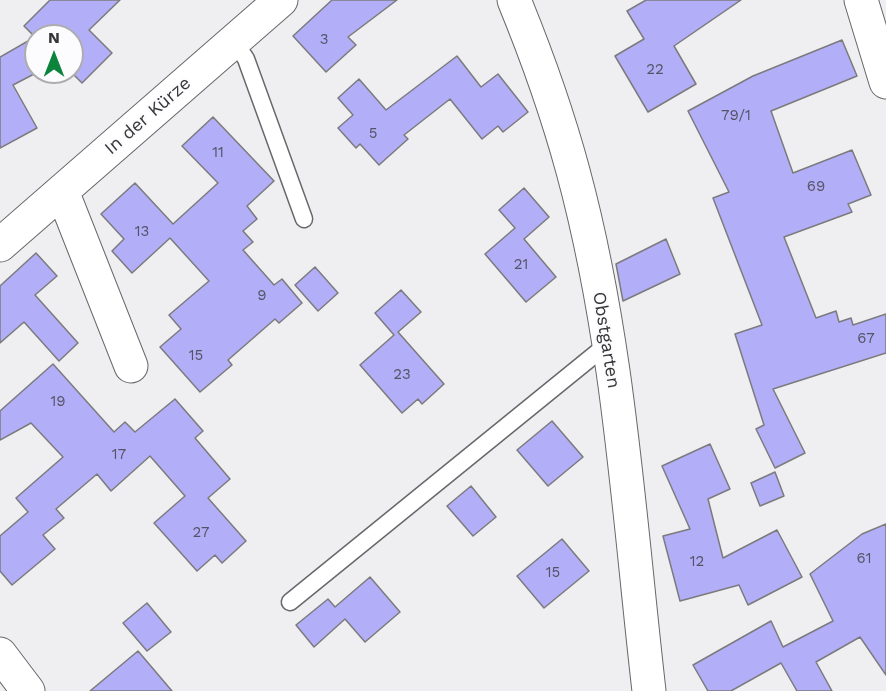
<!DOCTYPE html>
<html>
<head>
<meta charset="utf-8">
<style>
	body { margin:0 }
	#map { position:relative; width:886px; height:691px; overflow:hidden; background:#efeff2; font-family:"Work Sans",sans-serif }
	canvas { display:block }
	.north { position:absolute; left:24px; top:24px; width:60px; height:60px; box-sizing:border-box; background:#fcfcff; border:2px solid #adadaf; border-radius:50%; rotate:0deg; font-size:16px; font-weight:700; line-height:24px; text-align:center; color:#363637 }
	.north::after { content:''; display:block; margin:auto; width:21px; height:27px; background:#0c843c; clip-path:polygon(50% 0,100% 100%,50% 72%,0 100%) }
</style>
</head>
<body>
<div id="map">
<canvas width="886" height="691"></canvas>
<div class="north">N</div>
</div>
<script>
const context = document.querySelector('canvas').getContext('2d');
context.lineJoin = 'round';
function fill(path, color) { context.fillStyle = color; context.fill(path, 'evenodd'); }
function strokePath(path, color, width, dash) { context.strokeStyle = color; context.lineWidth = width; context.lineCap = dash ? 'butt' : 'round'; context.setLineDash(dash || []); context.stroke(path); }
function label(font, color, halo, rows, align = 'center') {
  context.font = font + ' "Work Sans",sans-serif'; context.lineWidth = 4.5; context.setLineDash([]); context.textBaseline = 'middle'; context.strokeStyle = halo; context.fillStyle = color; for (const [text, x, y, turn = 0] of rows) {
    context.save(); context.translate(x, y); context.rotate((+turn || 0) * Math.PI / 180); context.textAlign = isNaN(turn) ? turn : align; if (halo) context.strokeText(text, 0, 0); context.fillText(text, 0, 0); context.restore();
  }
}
const building = new Path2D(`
	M50,0H120L89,30L112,53L82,83L71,72L72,36H36V73L13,85L37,128L0,148V57L35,37L24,26Z
	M332,0H397L348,37L356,45L326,72L293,36Z
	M646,0H741L674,46L696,84L648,112L615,56L644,39L627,11Z
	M842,40L857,76L771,111L793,173L852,150L871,195L848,204L852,212L784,237L816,318L836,311L839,322L851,318L853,325L886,314V353L773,389L805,453L775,468L756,429L764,425L735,334L762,325L713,198L729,192L688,111L753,76Z
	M457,56L481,87L498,74L528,112L503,132L498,126L482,139L450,99L404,135L408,139L379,165L360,144L356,148L338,128L353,115L338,98L359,79L386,110Z
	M213,117L274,181L247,206L257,219L243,231L253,242L243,250L274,285L282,279L302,303L279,323L275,319L228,360L232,365L200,392L160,347L181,329L169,315L209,281L170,238L132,273L112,251L124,239L101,214L135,183L173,224L218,183L182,146Z
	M524,188L549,217L524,239L556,277L526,302L485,254L515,228L499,210Z
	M666,239L680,274L623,301L616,264Z
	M36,253L57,276L35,295L78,343L59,361L24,322L0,343V286Z
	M315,267L338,293L318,311L295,285Z
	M401,290L421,312L398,332L444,384L422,404L418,399L402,413L360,365L394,335L375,313Z
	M53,364L114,432L125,422L135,432L175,399L203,431L195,438L230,479L208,498L246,541L222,563L215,555L197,571L154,523L185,496L150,456L111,491L97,474L56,509L64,518L43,535L55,549L12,585L0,571V536L28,512L16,498L63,457L31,423L0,440V411Z
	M552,421L583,457L548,486L517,450Z
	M710,444L730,489L708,499L723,558L777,530L802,577L748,605L739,585L680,601L663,536L690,529L662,466Z
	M775,472L784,496L760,506L751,483Z
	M471,486L496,517L473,536L447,506Z
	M886,524V675L860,637L816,662L832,691H797L781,663L731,691H708L693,665L771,621L783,647L833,621L810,574L862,534Z
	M562,539L589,571L544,608L517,576Z
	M370,577L400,612L365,642L345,619L314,647L296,625L328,599L335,607Z
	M147,603L171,632L147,651L123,623Z
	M138,651L172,691H90Z`);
fill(building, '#b3aef8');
strokePath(building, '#7b7b7e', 1.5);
const service = new Path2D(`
	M234,41L246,59L304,219
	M290,602L609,343`);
const minor = new Path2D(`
	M514,0C537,56 557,112 573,171C619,340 629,518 649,691
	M62,191L131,366
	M0,245L281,0
	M0,654L28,691`);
const tertiary = new Path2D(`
	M861,0L886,82`);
strokePath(service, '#68686b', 19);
strokePath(minor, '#68686b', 35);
strokePath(tertiary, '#68686b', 35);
strokePath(service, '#fff', 16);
strokePath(minor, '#fff', 33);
strokePath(tertiary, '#fff', 33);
label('15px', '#555467', null, [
	["3",324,40],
	["22",655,70],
	["79/1",736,116],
	["5",373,134],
	["11",218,153],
	["69",816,187],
	["13",142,232],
	["21",521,265],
	["9",262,296],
	["67",866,339],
	["15",196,356],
	["23",402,375],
	["19",58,402],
	["17",119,455],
	["27",201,533],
	["61",864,559],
	["12",697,562],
	["15",553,573]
]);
label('18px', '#363637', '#fcfcff', [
	["In der Kürze",148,116,-41],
	["Obstgarten",606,340,81]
]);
</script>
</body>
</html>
